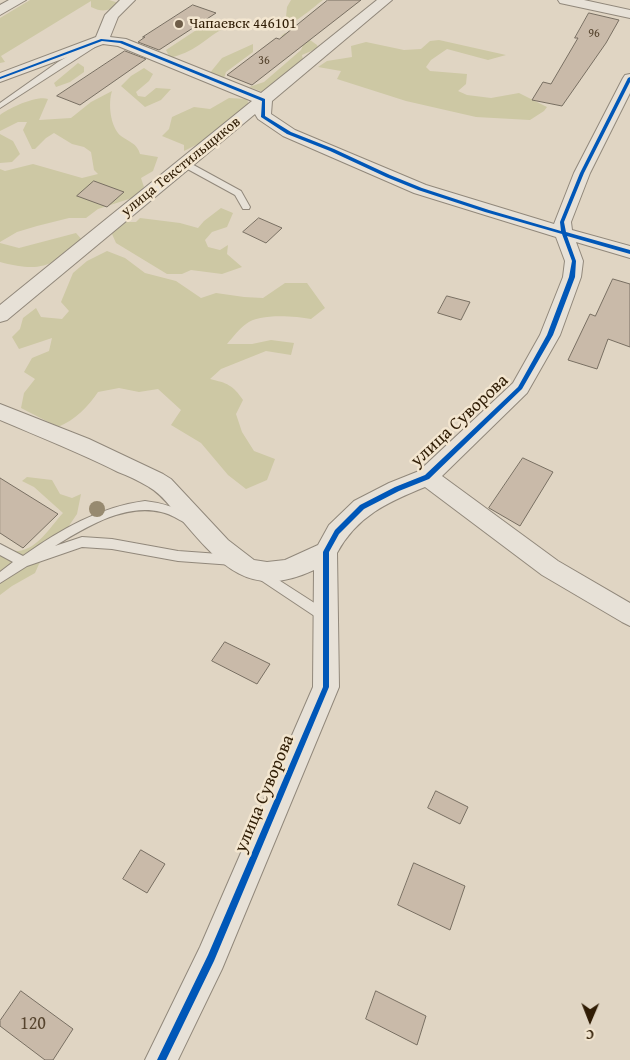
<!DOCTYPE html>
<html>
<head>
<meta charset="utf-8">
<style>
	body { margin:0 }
	#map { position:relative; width:630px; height:1060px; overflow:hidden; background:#e0d5c3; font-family:"Gentium Book Plus",serif }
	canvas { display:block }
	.north { position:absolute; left:565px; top:995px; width:50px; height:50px; -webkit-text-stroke:4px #f3e6d0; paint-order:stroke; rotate:181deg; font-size:14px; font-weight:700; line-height:20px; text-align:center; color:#301d05 }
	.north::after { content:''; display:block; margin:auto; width:18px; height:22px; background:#301d05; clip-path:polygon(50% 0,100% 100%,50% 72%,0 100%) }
</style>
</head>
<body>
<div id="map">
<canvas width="630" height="1060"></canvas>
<div class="north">С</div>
</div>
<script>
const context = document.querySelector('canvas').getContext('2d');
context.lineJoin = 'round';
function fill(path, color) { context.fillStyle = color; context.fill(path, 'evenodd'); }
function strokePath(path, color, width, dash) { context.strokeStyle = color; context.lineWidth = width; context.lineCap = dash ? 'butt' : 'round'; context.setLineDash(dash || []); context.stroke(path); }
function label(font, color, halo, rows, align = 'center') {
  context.font = font + ' "Gentium Book Plus",serif'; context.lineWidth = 5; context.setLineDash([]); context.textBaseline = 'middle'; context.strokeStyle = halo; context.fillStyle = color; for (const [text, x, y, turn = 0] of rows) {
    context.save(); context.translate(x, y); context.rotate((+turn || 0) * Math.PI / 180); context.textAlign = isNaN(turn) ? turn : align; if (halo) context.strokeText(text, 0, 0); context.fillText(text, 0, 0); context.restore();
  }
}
fill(new Path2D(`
	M30,0H109L119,3C108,11 104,13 91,7V1L1,56L5,62L0,63V18Z
	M291,0H323C315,6 299,20 291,23L286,17L287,7Z
	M213,19L215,21L222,20L223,24L234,26C219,28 211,37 199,45C190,51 181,55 170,58L166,50Z
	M285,33L306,37L317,45L318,48L302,55L303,60L263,92L249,87L264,82L301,50L303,45L281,36Z
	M439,40L506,55L488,60L447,49L431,60L426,67L430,71L467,74L466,84L458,91L467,95L491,98L519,93L547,107L544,111L530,120L476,117L406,101L337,79L341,71L318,67L327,61L352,57L351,46L366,42L404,50L421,49L430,41Z
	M253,44V52L226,72L224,78L209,74L222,58Z
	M78,63L84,67V72L70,82L56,87L54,83Z
	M144,68L153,74L149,81L136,92L138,96L145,97L156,88L171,89L161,100L145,107L121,86L131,76Z
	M112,91C108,103 110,127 121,136C129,142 137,143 140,154L158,157L153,171L141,178L144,187L135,197L98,209L86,218H69L37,226L17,232L0,242V169L5,171L33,164L82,178L98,174L94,170L91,152L84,147L72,144L54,133L46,138L35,149H32L23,130L27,122H18L0,131V115C9,108 37,95 48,99L39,120L71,118L91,102Z
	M229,98L247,99L249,105L204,141L184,151V145L162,136L169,129L172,117L194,107L210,109Z
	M0,134L13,141L20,154L12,162L0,163Z
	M221,208L233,213L227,227L212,232L205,240L208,247L220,250L228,245L227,254L242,267L222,274L191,270L182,274H167L116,243L112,234L122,222H136L140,218L180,223L198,228L204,221Z
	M76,233L83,241C51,266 42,273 0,262V243L19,248Z
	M107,251L125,258L145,273L176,281L201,298L216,293L244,297L263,298L285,283H307L325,308L311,319C294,316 259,313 246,324C239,329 233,337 227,344H252L271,340L294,343L291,355L266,351L221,369L210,379C227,383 233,385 243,400L236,414L242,432L254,451L275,459L267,480L246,489L228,475L201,443L171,425L181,410L158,389L139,392L119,388L98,392C88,407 75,420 58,427L21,408L24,393L35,379L24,372L32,358L49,351L52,338L19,349L12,337L20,329L23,318L36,308L41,317L62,319L69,311L61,302L73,273L87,261Z
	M27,477L52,480L60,494L72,498L81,494L77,514L56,545L39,564L35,573L12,586L0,595V551C10,548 15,553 23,550C39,546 52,525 63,513L34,487L22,481Z`), '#cdc8a4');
const building = new Path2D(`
	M328,0H361L252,85L227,75L276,38L279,39Z
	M193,5L216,13L159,50L138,42L145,37H143Z
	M589,13L619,20L606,43L562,106L532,100L543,82L551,84L578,38H575Z
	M125,51L146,59L80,105L57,96Z
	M94,181L124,192L107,207L77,196Z
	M259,218L282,228L266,243L243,232Z
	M613,279L630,284V347L608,339L597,369L568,360L590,314L595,316Z
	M447,296L470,302L461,320L438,313Z
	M523,458L553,472L520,526L489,508Z
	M0,478L58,514L23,548L0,533Z
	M225,642L270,664L257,684L212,661Z
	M436,791L468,807L460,824L428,808Z
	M141,850L165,864L147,893L123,879Z
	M414,863L465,886L450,930L398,905Z
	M21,991L73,1029L53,1060H45L0,1026V1021Z
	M376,991L426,1016L417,1045L366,1019Z`);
fill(building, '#c9baa9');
strokePath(building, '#786f62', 1);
const service = new Path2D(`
	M91,43L98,45L0,108V103L58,62Z
	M182,162H188L241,191L250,207L249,209H243L235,195L182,166Z
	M145,501C163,503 178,508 194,517L196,520L194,523L190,525C180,521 172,514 161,512C124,503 85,528 55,546L82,537L112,539L178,551L233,555L237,557L239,560L237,563L233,565L178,561L112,549L82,547L27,566L0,583V572L13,562L0,555V544L23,556C60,530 99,507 145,501Z
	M260,568L330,613L332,617L330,621L326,622L322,621L256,577L254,573L256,569Z`);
const minor = new Path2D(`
	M9,0H26L0,15V5Z
	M120,0H135L118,17L110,37L126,39L261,93L377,0H392L272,101L271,114L295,130L426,185L554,224L574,173L623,78L625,75L630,74V93L590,173L571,222L572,230L630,246V258L576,242L583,261L581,277L560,335L527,393L442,476L558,561L630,603V626L622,622L542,575L425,487C388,502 357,516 337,553L339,687L222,969L178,1060H145L200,947L313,687L314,570C250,600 221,566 181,519C171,508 162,494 149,487C139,481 129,476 118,472C80,453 40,437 0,420V404L89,439L163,474L171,479L228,540L254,560L267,562L285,560L318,545L329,525L354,501L389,483L419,471L513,383L540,335L563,277L565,261L556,237L414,193L283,136L258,119L255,114L7,320L0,322V305L252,101L118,46L103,44L0,82V73L96,37L105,15Z
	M558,0H584L630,10V18L560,3Z`);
strokePath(service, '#91887b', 2);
strokePath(minor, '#91887b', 2);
fill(service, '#e7e1d7');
fill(minor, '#e7e1d7');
fill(new Path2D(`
	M101,39L122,41L265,99V116L291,132L334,149L390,175L422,188L489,210L561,231L560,222L580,173L628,78L630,77V82L584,173L564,222L566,232L630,250V254L567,236L576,261L575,277L553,335L522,389L429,479L399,491L364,509L339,534L329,552V687L214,961L166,1060H157L208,955L323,687V552L324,550L335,530L360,505L395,487L425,475L518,387L547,335L569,277L572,261L562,234L485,212L418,190L386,177L330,151L287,134L261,117L262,101L120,43L102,41L0,79V77Z`), '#0057b8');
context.fillStyle = '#978a70';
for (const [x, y] of [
	[97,509]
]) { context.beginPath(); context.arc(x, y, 8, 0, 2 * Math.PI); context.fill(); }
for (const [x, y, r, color] of [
	[179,24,5,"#6e5d48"]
]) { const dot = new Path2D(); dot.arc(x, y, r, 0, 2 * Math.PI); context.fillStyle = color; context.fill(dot); strokePath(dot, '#f3e6d0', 2); }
label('12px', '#56442e', null, [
	["96",594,34],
	["36",264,61]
]);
label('15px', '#301d05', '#f3e6d0', [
	["Чапаевск 446101",189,24]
], 'left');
label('15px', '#301d05', '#f3e6d0', [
	["улица Текстильщиков",181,167,-39]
]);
label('18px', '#301d05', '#f3e6d0', [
	["улица Суворова",460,421,-43],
	["улица Суворова",265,794,-67]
]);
label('18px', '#56442e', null, [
	["120",33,1024]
]);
</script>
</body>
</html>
